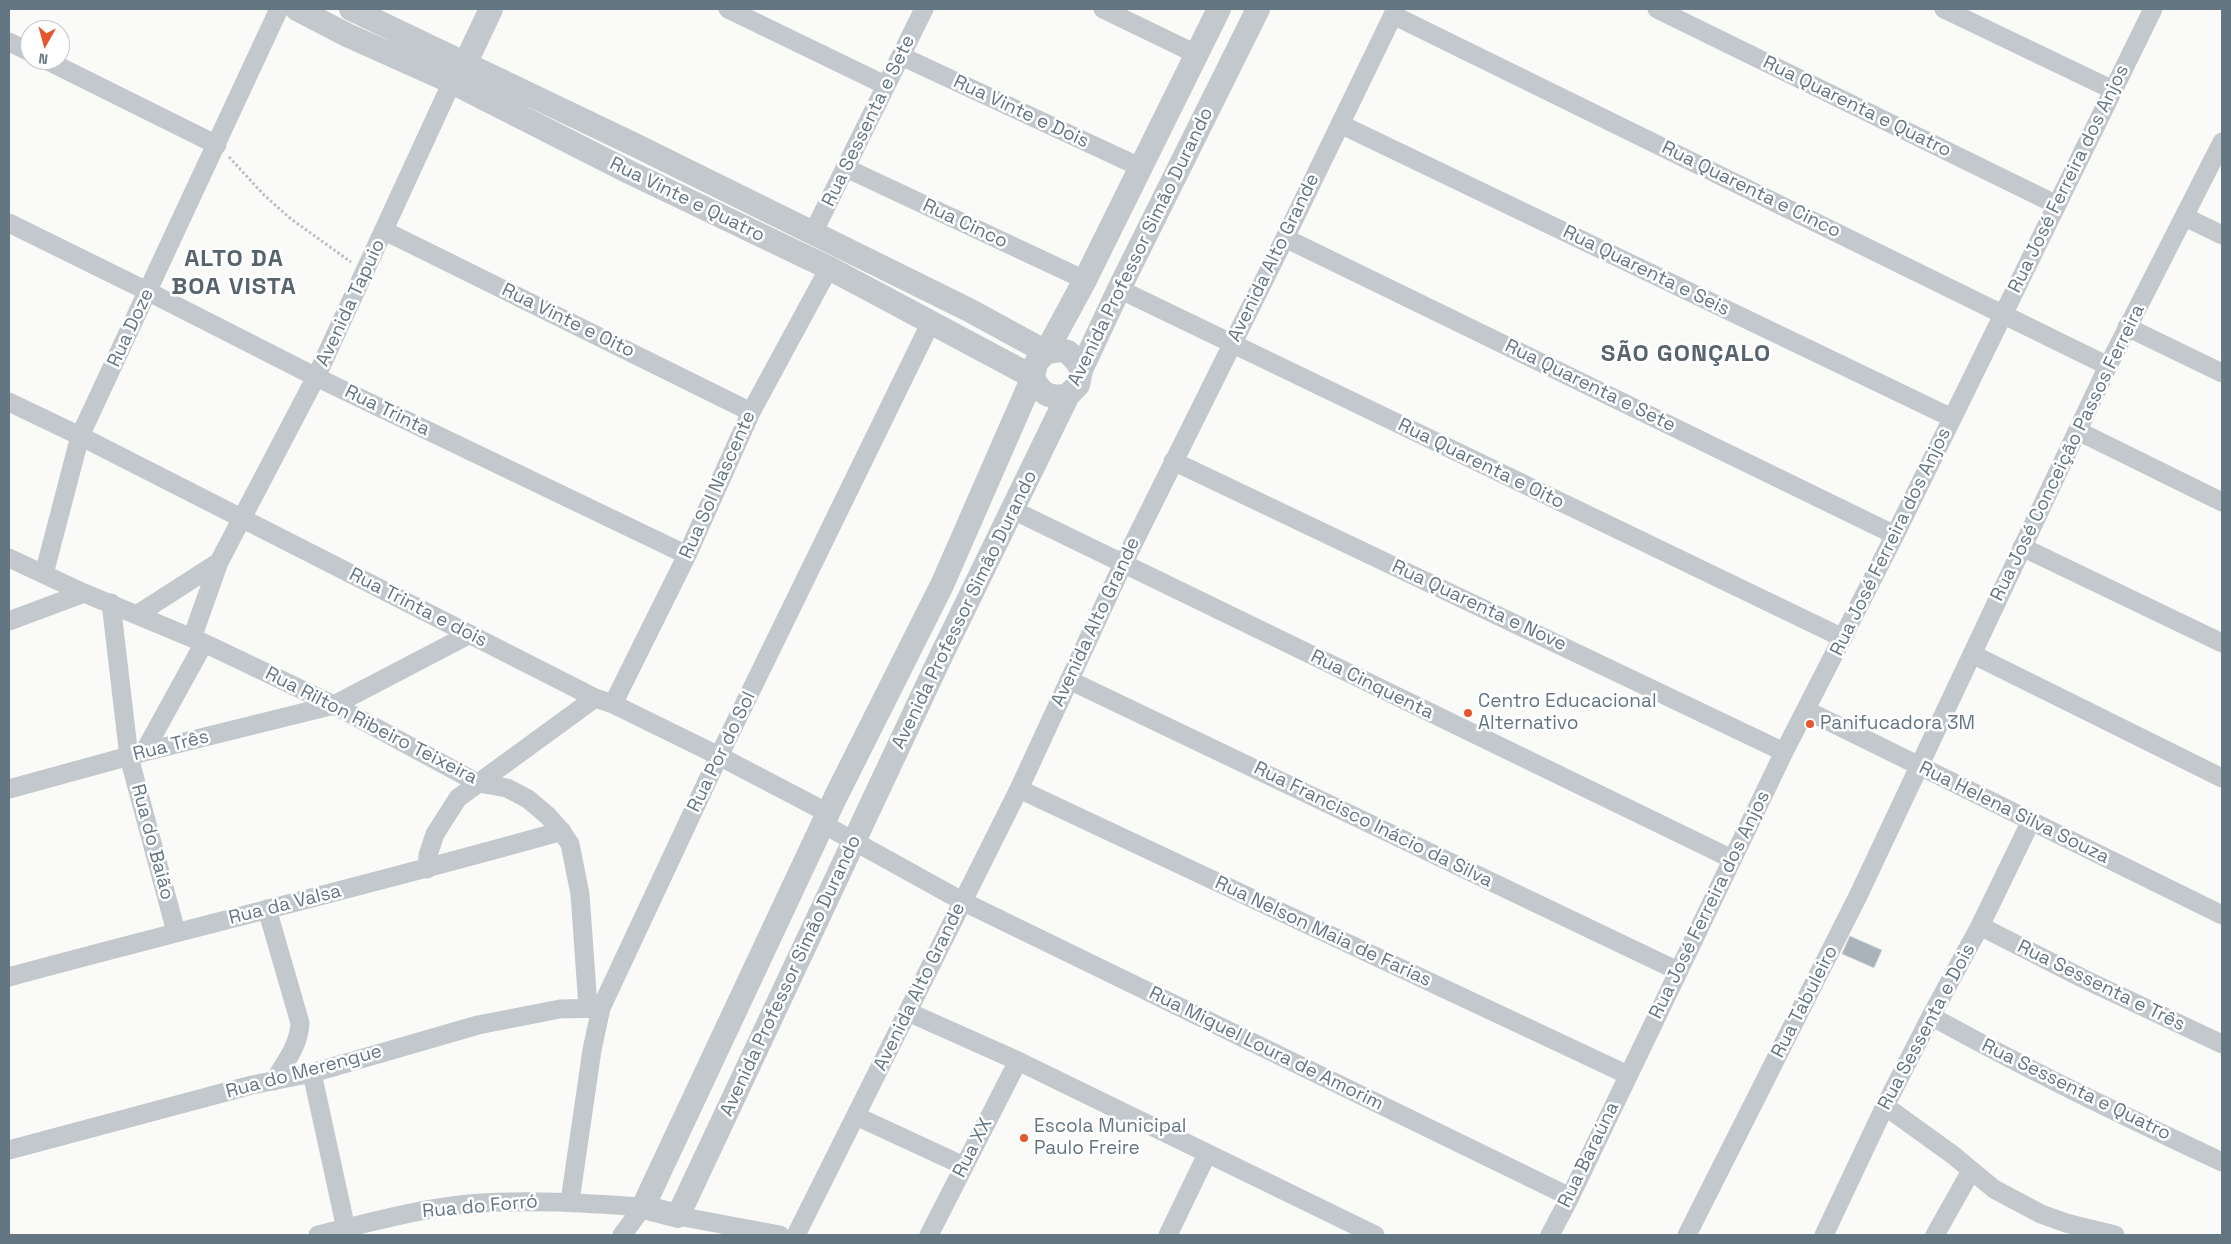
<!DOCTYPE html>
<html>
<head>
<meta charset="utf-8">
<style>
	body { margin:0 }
	#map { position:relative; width:2231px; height:1244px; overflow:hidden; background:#fafaf8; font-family:"Space Grotesk",sans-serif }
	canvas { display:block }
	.frame { position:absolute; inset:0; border:10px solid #657683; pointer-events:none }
	.north { position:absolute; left:20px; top:20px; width:50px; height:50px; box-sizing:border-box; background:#fff; border:1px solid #c1c8cd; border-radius:50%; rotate:187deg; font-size:14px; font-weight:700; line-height:20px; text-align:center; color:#657683 }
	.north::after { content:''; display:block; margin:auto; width:18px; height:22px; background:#e4572e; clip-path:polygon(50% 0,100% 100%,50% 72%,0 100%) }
</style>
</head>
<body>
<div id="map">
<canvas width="2231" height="1244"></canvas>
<div class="frame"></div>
<div class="north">N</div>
</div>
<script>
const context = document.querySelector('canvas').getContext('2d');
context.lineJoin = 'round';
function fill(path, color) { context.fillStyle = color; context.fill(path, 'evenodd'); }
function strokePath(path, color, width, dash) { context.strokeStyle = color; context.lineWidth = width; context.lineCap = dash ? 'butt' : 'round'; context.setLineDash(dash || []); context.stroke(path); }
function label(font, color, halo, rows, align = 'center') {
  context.font = font + ' "Space Grotesk",sans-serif'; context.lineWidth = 5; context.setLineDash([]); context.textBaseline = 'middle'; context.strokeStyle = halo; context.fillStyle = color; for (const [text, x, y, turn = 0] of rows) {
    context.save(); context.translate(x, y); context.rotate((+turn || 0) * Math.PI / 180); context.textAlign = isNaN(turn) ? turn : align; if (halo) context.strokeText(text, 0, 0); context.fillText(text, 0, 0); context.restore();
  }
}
const building = new Path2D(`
	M1850,936L1882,950L1874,968L1842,954Z`);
fill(building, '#aab3b9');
strokePath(building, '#dcdcda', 1);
strokePath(new Path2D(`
	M229,157L264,195L291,219L351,262`), '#bbbfc2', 3, [2.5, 2.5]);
strokePath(new Path2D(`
	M728,9L885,85
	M1103,9L1196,54
	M1657,9L2057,205
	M1944,9L2113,90
	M1393,15L2108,366
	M9,42L30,52
	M901,56L1142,168
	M46,60L217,145
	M1340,124L1952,418
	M846,168L1085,280
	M2185,217L2222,235
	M9,223L149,292L316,377L687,555
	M385,231L751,412
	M813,233L924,9
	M1285,238L1895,535
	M1119,289L1843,638
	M2127,327L2222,373
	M9,402L80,436L595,698L613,704L719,756L828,813
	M2078,431L2222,502
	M1173,461L1784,752
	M1013,510L1732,859
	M2022,547L2222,643
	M9,558L84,593L204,643L334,705L478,783L507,788L528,799L548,816L562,832L570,844L580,894L588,1007
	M44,574L80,436L279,9
	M111,603L129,757L176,932
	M138,614L219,562L316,377L452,82
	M9,621L84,593
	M192,638L219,562
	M1972,654L2222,778
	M1069,680L1678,971
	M613,704L687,555L751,412L829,268
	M1806,710L2222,915
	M144,752L204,643
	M9,789L144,752L334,705L470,634
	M1019,789L1628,1075
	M823,824L962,901L1570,1197
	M427,869L428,855L435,834L458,798L595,698
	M267,909L300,1023C299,1046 285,1062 274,1081
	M1980,926L2084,979L2222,1044
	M9,977C193,927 378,883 562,831
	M908,1012L1018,1061L1375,1235
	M1931,1016C2026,1069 2124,1116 2222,1162
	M312,1073L346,1229
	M1885,1106L1953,1155L1994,1189L2041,1214L2066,1223L2115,1235
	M856,1116L964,1166
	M9,1150L252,1085L312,1073L478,1025L560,1009L600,1008
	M570,1201L592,1050L601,1008L719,756L931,322
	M678,1216L780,1235
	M318,1235C368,1223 417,1209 468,1204C526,1199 585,1203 643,1207
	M622,1235L643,1207
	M796,1235L1019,789L1123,564L1285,238L1396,9
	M929,1235L1018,1061
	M1168,1235L1207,1154
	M1550,1235L1570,1197L1784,752L1895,535L2153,9
	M1687,1235L1858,896L2108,366L2222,142
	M1824,1235L1885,1106L1931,1016L1980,926L2031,821
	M1935,1235L1971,1171`), '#c3c8cc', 19);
strokePath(new Path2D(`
	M297,9L347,35L452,82L629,172L829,268L1033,377C1039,393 1051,400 1068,395
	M351,9L635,145L969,310L1046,352L1061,350L1068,352L1078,363L1081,370
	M1219,9L1085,280L1046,352L1036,363L1033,377L942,585L836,796L643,1207L678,1216L941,656L1068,395L1078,385L1081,370L1119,289L1258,9
	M465,64L491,9`), '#c3c8cc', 24);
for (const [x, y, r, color] of [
	[1468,713,5,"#e4572e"],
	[1810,724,5,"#e4572e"],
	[1024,1138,5,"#e4572e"]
]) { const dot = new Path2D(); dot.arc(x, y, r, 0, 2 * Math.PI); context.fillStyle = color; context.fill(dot); strokePath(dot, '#fff', 2); }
label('19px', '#657683', '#fff', [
	["Rua Quarenta e Quatro",1857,107,26],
	["Rua Vinte e Dois",1021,112,25],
	["Rua Sessenta e Sete",869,121,-64],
	["Rua José Ferreira dos Anjos",2069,179,-64],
	["Rua Quarenta e Cinco",1751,190,26],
	["Rua Vinte e Quatro",687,200,26],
	["Rua Cinco",965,224,25],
	["Avenida Professor Simão Durando",1141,247,-64],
	["Avenida Alto Grande",1274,258,-64],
	["Rua Quarenta e Seis",1646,271,26],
	["Avenida Tapuio",351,303,-65],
	["Rua Vinte e Oito",568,321,26],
	["Rua Doze",131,328,-65],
	["Rua Quarenta e Sete",1590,386,26],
	["Rua Trinta",387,411,26],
	["Rua José Conceição Passos Ferreira",2068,453,-64],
	["Rua Quarenta e Oito",1481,464,26],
	["Rua Sol Nascente",718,485,-66],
	["Rua José Ferreira dos Anjos",1891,542,-64],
	["Rua Quarenta e Nove",1479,606,25],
	["Rua Trinta e dois",418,608,27],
	["Avenida Professor Simão Durando",965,610,-64],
	["Avenida Alto Grande",1096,622,-65],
	["Rua Cinquenta",1372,685,26],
	["Rua Rilton Ribeiro Teixeira",371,726,27],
	["Rua Três",171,746,-14],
	["Rua Por do Sol",722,752,-64],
	["Rua Helena Silva Souza",2014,813,26],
	["Rua Francisco Inácio da Silva",1373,825,26],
	["Rua do Baião",152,842,75],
	["Rua da Valsa",285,905,-14],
	["Rua José Ferreira dos Anjos",1710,905,-64],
	["Rua Nelson Maia de Farias",1323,932,25],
	["Avenida Professor Simão Durando",791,976,-65],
	["Rua Sessenta e Três",2101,986,26],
	["Avenida Alto Grande",920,987,-64],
	["Rua Tabuleiro",1805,1002,-63],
	["Rua Sessenta e Dois",1927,1027,-62],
	["Rua Miguel Loura de Amorim",1266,1049,26],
	["Rua do Merengue",304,1072,-15],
	["Rua Sessenta e Quatro",2076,1090,26],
	["Rua XX",973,1148,-63],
	["Rua Baraúna",1589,1155,-64],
	["Rua do Forró",480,1207,-5]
]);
label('19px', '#657683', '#fff', [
	["Centro Educacional",1478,702],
	["Alternativo",1478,724],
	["Panifucadora 3M",1820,724],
	["Escola Municipal",1034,1127],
	["Paulo Freire",1034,1149]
], 'left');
context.letterSpacing = '1px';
label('bold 24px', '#57646e', '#fff', [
	["ALTO DA",234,259],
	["BOA VISTA",234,287],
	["SÃO GONÇALO",1686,354]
]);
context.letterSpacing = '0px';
</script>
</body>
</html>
